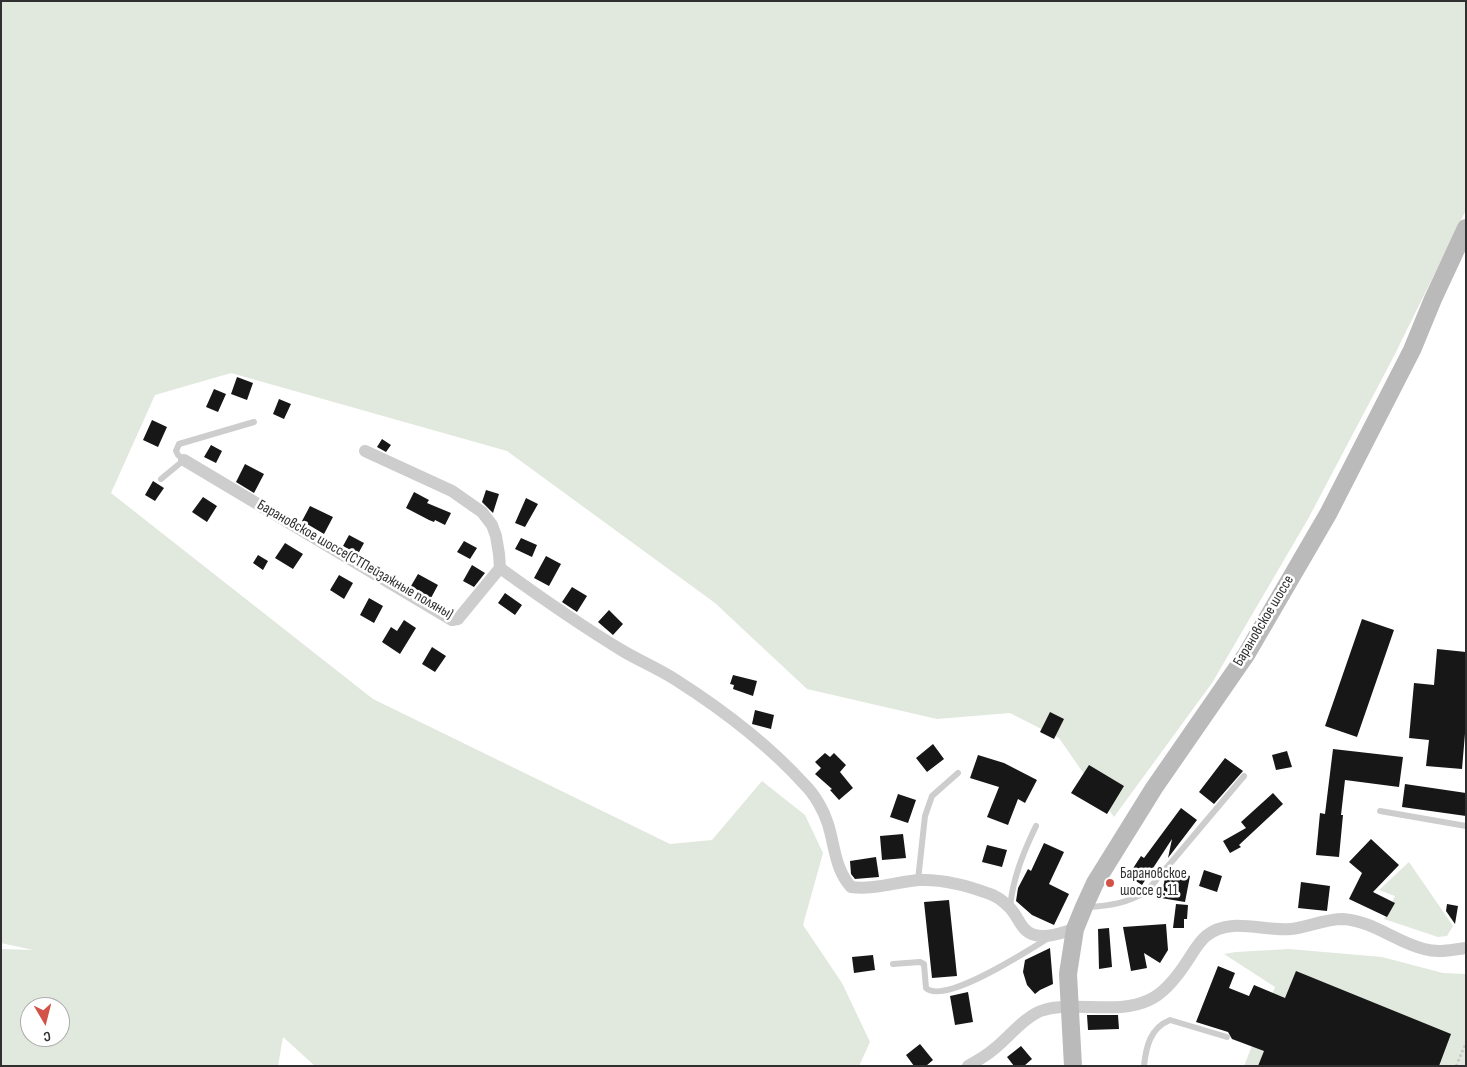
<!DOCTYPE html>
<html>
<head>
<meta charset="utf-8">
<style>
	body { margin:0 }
	#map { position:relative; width:1467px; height:1067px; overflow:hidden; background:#fff; font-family:"Sofia Sans Condensed",sans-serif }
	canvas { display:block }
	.frame { position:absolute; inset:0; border:2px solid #303030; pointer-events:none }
	.north { position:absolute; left:20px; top:997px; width:50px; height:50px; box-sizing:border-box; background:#fff; border:1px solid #acacac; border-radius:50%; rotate:172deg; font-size:14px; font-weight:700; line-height:20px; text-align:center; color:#303030 }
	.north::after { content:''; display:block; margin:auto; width:18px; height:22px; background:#d35247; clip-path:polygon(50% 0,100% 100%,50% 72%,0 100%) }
</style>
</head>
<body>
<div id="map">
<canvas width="1467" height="1067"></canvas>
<div class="frame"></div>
<div class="north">С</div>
</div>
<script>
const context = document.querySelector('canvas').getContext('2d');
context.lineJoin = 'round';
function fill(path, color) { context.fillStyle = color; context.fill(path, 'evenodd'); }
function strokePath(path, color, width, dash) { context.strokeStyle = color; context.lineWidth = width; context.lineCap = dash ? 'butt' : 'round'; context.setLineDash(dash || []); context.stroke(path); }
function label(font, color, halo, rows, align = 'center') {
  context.font = font + ' "Sofia Sans Condensed",sans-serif'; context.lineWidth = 5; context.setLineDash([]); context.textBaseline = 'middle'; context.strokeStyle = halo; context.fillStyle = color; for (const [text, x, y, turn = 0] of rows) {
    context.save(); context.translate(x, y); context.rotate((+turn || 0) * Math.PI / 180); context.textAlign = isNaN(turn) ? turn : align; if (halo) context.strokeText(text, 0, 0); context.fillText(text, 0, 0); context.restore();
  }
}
fill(new Path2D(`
	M1,1H1466V210L1393,358L1308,519L1212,683L1114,817L1059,738L1010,713L937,719L807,689L715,603L507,451L231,373L155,395L111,493L373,699L670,844L712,840L762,781L805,815L823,853L803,925L842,983L870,1042L859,1066H315L283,1037L278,1066H1V949L33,950L1,943ZM30,1007H60V1037H30Z
	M1409,862L1453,926L1447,936L1438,937L1384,919L1395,896L1379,890Z
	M1289,949L1382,957L1443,973L1466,974V1066H1244L1275,987L1224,954L1236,952Z`), '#e1e8dd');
fill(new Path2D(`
	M237,377L253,383L247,400L231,394Z
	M214,389L226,394L218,412L206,407Z
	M279,399L291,404L284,419L273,414Z
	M152,420L167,427L158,447L143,440Z
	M382,439L391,445L386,452L377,447Z
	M211,445L222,451L216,463L204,457Z
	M245,464L264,474L254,493L236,482Z
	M153,481L164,488L155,501L145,495Z
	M486,490L499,494L493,513L482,502Z
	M414,492L429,500L427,503L451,513L445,525L435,520L434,522L429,520L406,508Z
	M203,497L217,506L207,522L192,512Z
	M526,498L538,504L525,527L515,523Z
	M310,506L333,517L324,534L302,521Z
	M349,535L364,543L358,554L343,546Z
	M521,538L537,545L532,557L515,549Z
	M464,541L477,548L470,559L457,552Z
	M285,543L303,554L293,569L275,558Z
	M258,555L268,561L263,570L253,563Z
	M546,556L561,564L549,586L534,578Z
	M472,565L485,573L474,587L463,581Z
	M418,574L438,585L431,598L411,586Z
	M339,575L353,583L344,599L330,590Z
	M572,587L587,596L577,612L562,602Z
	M505,593L522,605L515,615L498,603Z
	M369,598L383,606L374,623L360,615Z
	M609,610L623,624L613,635L598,622Z
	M1362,619L1394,630L1357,737L1325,726Z
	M404,620L416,628L400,654L382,642L391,627L397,631Z
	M432,647L446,656L435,672L422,664Z
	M1437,649L1466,652V722L1462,769L1426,766L1429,740L1409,738L1414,683L1434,685Z
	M733,675L757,681L753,696L733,689L734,685L730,684Z
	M755,710L774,715L771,729L752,724Z
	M1050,712L1064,719L1054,739L1040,732Z
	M933,744L944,759L927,772L916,758Z
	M1333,749L1403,757L1399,787L1345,780L1341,815H1343L1339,857L1316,855L1320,813L1325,814Z
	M1287,751L1292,767L1276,770L1272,755Z
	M825,753L830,757L834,753L846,765L840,772L853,788L839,800L830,790L832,789L815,774L821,768L815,762Z
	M978,755L1004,763L1037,780L1025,803L1018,799L1008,825L987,817L999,787L970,778Z
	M1225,758L1243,771L1214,804L1199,792Z
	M1089,765L1124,786L1107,814L1071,793Z
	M1405,784L1466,793V816L1402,807Z
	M1273,793L1283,804L1239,845L1241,847L1230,853L1223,841L1246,828L1241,822Z
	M898,794L916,800L908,823L890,817Z
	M1181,808L1197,820L1168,858L1172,839L1142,885L1128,876L1141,856L1144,858Z
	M903,834L906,858L882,860L880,836Z
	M1371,839L1399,865L1373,892L1395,903L1387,917L1349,899L1362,873L1349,862Z
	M1044,843L1064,852L1049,884L1069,894L1054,925L1032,915L1016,901L1018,888L1028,869L1031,871Z
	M987,845L1007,850L1002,867L982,862Z
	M876,857L879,877L855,879L851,874L850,861Z
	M1204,870L1222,876L1217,892L1199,886Z
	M1170,871L1190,876L1185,902L1161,898L1165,878Z
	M1301,882L1330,886L1327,911L1298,908Z
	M949,900L957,976L932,978L924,902Z
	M1176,904L1188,905L1187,919H1184V928H1173Z
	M1447,904L1458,906L1455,924L1446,911Z
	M1166,924L1168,950L1160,963L1144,953L1147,968L1131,971L1123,927Z
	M1109,928L1112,967L1099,969L1098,929Z
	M1050,948L1053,984L1040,990L1035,994L1027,985L1023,972L1025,960Z
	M873,955L875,970L854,973L852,957Z
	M1218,966L1235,973L1229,988L1249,996L1254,985L1285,998L1296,971L1451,1034L1439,1066H1258L1264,1051L1232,1039L1228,1032L1196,1022Z
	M968,992L973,1022L955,1025L950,996Z
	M1087,1015H1118L1119,1029L1088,1030Z
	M920,1044L933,1060L926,1066H914L906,1055Z
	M1021,1046L1032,1059L1024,1066H1014L1007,1057Z`), '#171717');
strokePath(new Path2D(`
	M1456,1066L1466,1043`), '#c7c7c7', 2.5, [2.5, 2.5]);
strokePath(new Path2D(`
	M161,479L184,460L178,455L176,451L179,444L254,422
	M1380,811L1466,826
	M918,880L925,816L932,796L958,773
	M1010,907C1013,878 1023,853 1036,826
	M1087,907C1110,906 1128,903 1147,891L1244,776
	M893,964L920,962L924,964L926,988C945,1005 1027,951 1047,939
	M1144,1066C1146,1047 1150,1028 1170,1020L1227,1037`), '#cdcdcd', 6);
strokePath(new Path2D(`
	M184,460L452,620L458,619L500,568L499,554L496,536L492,525L482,512L452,491L365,451
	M500,568C540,597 580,625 623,651C640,661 659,669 676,680C723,710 767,743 805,785C815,795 824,811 828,824C835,847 835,869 851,887C874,890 896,882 919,880C942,879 969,886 990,894C996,896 1004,902 1009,907C1020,917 1020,935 1041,936C1052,937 1064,932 1075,929
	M968,1066C977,1061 986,1056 994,1049C1008,1038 1027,1014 1044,1010C1076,1001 1118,1015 1149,1000C1165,993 1179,974 1188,960C1194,951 1198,943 1206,936C1231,916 1263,932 1291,929C1308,927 1325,919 1343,919C1373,921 1396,942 1424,949C1438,953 1452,950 1466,948`), '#cdcdcd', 12);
strokePath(new Path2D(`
	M1073,1066L1068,974L1075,929L1084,907L1095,883L1154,788L1246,655L1328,514L1412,350L1433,299L1466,228`), '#bababa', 18);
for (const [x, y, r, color] of [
	[1110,883,5,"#d35247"]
]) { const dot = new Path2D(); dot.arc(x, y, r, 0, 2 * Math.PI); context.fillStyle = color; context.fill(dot); strokePath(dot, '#fff', 2); }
label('15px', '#303030', '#fff', [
	["Барановское шоссе(СТПейзажные поляны)",355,560,30],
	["Барановское шоссе",1264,621,-59]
]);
label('15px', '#303030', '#fff', [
	["Барановское",1120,874],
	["шоссе д. 11",1120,891]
], 'left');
</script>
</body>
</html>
